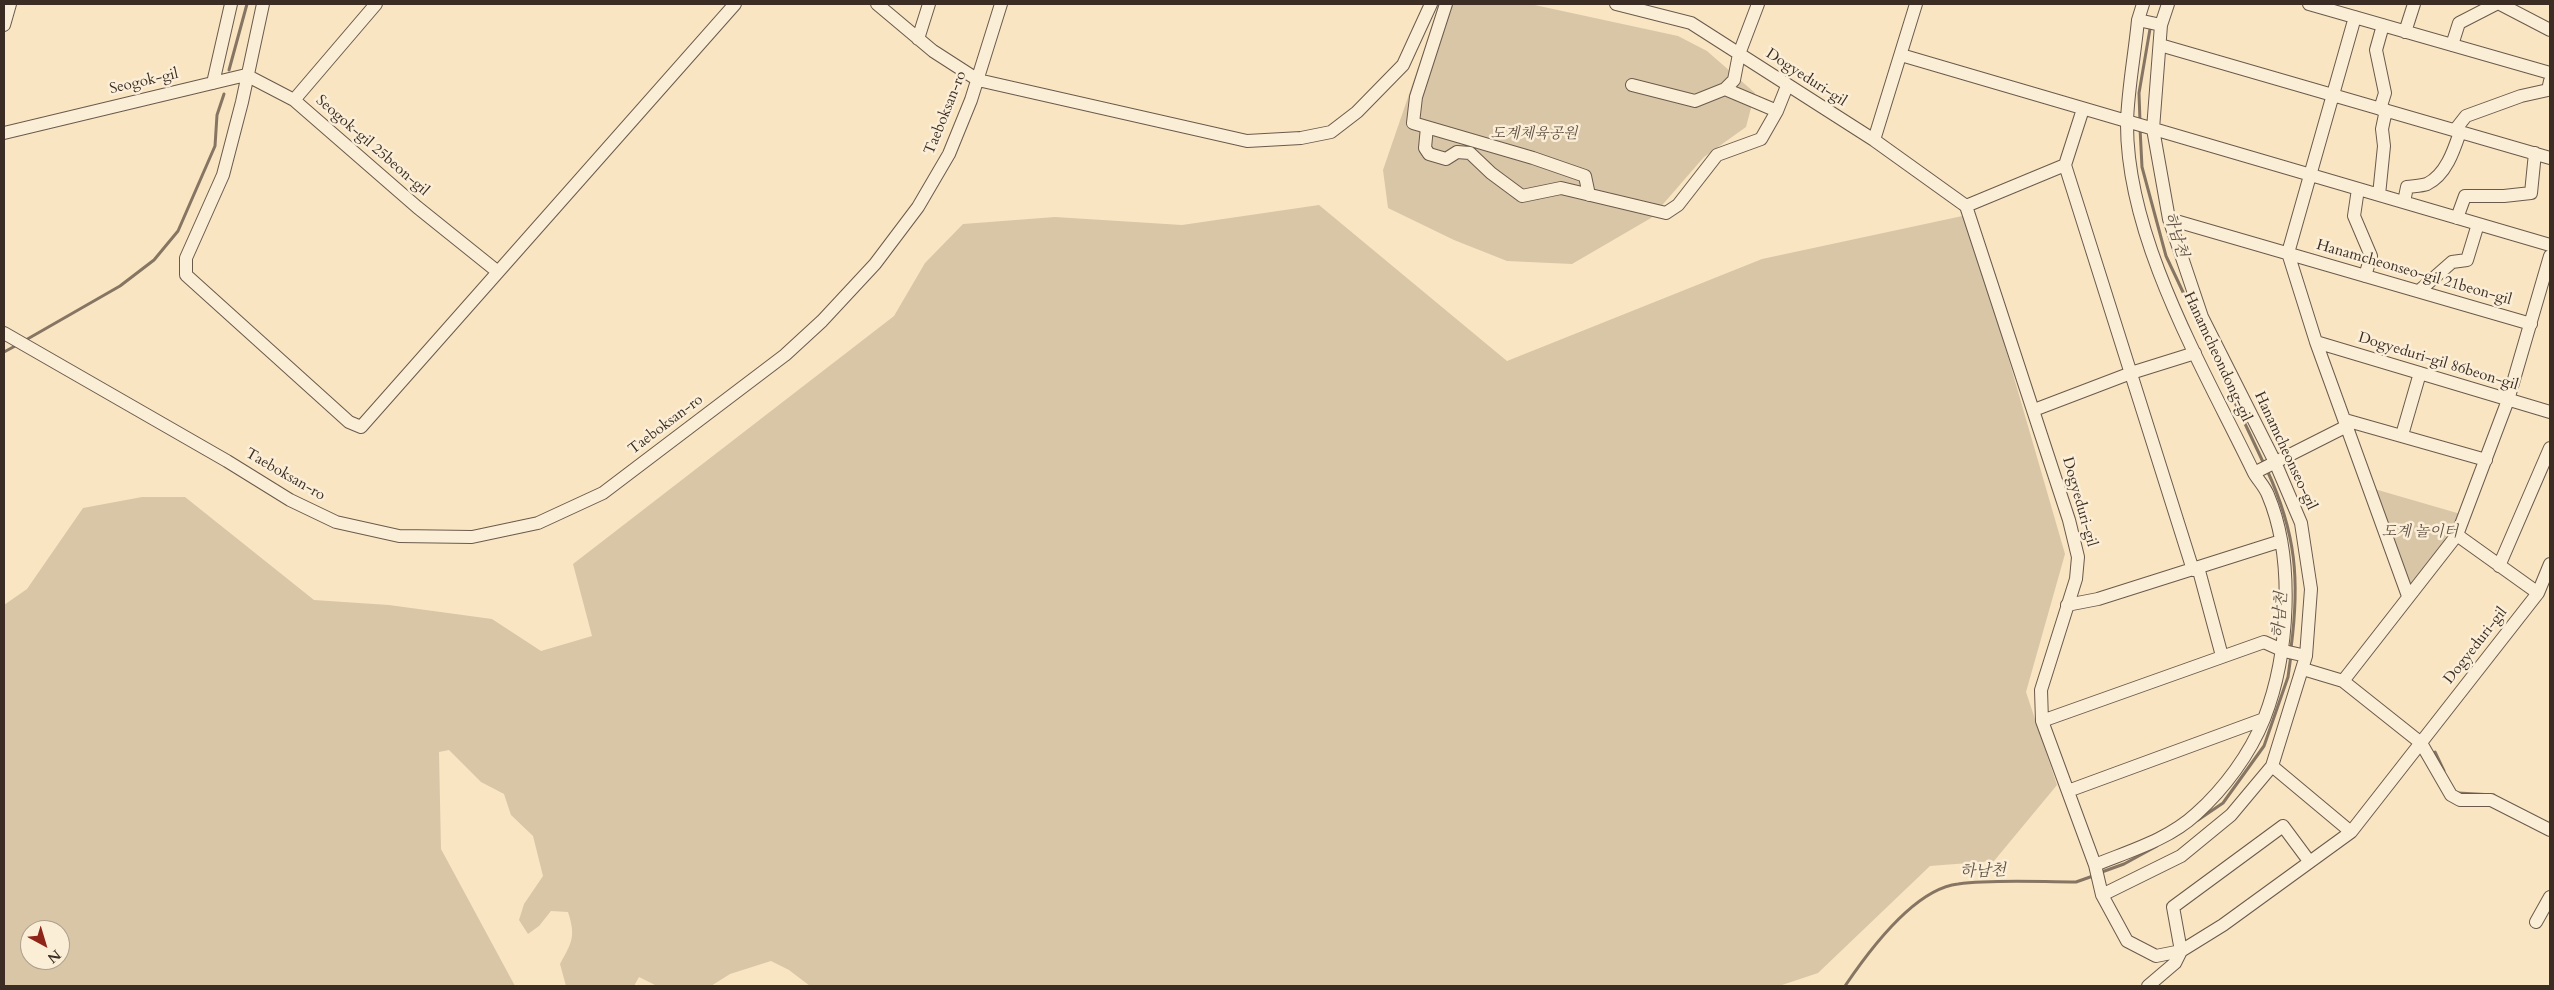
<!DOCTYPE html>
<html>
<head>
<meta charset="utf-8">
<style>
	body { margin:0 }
	#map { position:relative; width:2554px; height:990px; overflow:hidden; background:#f9e5c2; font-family:Cardo,serif }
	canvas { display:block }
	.frame { position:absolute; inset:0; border:5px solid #3b2c24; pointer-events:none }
	.north { position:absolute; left:20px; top:920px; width:50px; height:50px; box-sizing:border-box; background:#fbeed7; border:1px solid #aea08f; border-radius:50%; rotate:141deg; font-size:14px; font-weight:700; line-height:20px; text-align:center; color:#3b2c24 }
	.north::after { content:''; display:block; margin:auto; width:18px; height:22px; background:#8f2418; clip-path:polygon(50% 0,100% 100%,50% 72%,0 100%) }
</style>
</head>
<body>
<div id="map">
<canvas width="2554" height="990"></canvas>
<div class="frame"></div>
<div class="north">N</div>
</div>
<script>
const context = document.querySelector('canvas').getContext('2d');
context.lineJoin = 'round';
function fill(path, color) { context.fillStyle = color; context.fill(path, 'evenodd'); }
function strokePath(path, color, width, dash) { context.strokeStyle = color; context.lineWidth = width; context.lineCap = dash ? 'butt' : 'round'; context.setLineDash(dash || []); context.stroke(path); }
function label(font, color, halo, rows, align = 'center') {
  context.font = font + ' Cardo,"Noto Serif KR",serif'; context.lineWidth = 5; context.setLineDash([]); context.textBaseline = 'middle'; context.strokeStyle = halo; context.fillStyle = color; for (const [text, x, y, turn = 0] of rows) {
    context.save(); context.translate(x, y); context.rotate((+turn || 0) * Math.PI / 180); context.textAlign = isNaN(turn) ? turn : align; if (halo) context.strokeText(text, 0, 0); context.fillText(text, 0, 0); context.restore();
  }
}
fill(new Path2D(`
	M1440,4H1530L1678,36L1707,51L1755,93L1746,127L1704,157L1651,218L1572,264L1507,261L1454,240L1388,208L1383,170Z
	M1319,205L1507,361L1762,259L1967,215L2065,554L2026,692L2057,785L1994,861L1930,866L1818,973L1779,986H810L789,970L771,961L730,974L711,986H657L639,977L634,986H566L560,964C572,942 576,937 568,912L551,911L539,926L528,934L519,920L524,904L543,876L533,836L511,815L504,794L481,782L449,750L439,752L441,849L515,986H4V605L27,589L83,508L142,497H185L314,600L389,605L492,619L541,651L592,636L573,564L894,316L925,263L963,224L1055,217L1182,225ZM30,930H60V960H30Z
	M2371,488L2464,515L2409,594Z`), '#d9c6a7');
strokePath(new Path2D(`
	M229,70L247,4
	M2140,122L2139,93L2150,29
	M2140,128L2142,167L2166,256L2264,464
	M24,341L120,286L154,260L178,231L215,146L217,115L224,94
	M4,352L17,345
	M2267,470C2296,533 2300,580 2291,648
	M2435,752L2444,771
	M2458,793L2494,795
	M2198,820L2223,803L2264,746L2288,677L2291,655
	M2099,873L2124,864L2157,846
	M1845,986C1868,952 1914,889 1958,884C1994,879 2039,882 2076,882L2093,876`), '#867562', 3);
const minor = new Path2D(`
	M263,4L242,102L223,175L186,258V275L349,422L361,427L735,4
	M877,4L933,51L978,80L1247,141L1301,138L1331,132L1357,112L1403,65L1431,4
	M1446,4L1416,97L1413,123L1533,158L1585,176L1589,195
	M1616,4L1691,23L1874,140L1966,206L2069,520L2078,557L2076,579L2041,690L2042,721L2095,865L2102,895L2127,941L2156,956L2181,951L2223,925L2351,832L2538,593L2550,564
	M2309,4L2550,73
	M2500,4L2550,30
	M2355,17L2288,253L2316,342L2408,596
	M2138,20L2161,25
	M4,25L10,4
	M2405,32L2414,4
	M918,39L929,4
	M2160,45L2550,158
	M2452,45L2459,23L2496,4
	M1901,55L2550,245
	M213,83L231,4
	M1632,85L1695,101L1725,89L1734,80L1739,54L1758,4
	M1725,89L1777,111
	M294,100L376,4
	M2083,109L2065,165L2193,570
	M2380,109L2385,93L2376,50L2383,25
	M1427,127L1425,148L1429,154L1446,159L1457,152L1470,153L1491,173L1522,196L1561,188L1666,213L1678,205L1717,155L1761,139L1777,111L1787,86
	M2455,130L2466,116L2521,96L2548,90L2550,81
	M4,133L246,75L294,100L417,207L498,272
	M1874,140L1916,4
	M2358,189L2354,216L2371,256L2365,276
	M2379,195L2384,146L2382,129L2386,110
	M2404,202L2407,187C2413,186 2421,186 2427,184C2446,175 2454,150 2460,132
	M1966,206L2065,165
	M2457,218L2465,196H2504L2531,193L2535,153
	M2169,219L2531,324
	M2419,291L2452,262L2467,260L2478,224
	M4,333L227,461L290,500L336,522L399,536L472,537L538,523L603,493L785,355L822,321L875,264L918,207L949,154L971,100L1001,4
	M2316,342L2550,412
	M2034,410L2131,373L2195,353
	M2345,420L2486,460
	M2402,435L2420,373
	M2254,473L2347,426
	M2457,535L2538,593
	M2499,566L2550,448
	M2198,567L2222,656
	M2067,605L2098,599L2281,541
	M2303,669L2343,681L2457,535L2508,400L2550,256
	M2343,681L2421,743L2451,795L2460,800H2491L2550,830
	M2042,721L2264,642L2284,651L2306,656
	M2272,766L2351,832
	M2068,791L2264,719
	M2095,865C2129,851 2168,840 2196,814C2224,789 2250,754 2264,719C2289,655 2295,559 2268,495C2265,487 2258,480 2254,473C2204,369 2126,239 2127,122C2128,88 2135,53 2138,20L2143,4
	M2102,895L2181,856L2231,815L2272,766L2306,656L2311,589L2301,523L2275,462L2202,317L2169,219L2153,129L2161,25L2168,4
	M2536,922L2550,897
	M2148,986L2175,963L2181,951L2173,907L2283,826L2309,861`);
strokePath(minor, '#6a5a4c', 14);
strokePath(minor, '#fbeed7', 12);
label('15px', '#3b2c24', '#fbeed7', [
	["Dogyeduri-gil",1806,78,33],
	["Seogok-gil",144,82,-13],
	["Taeboksan-ro",946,113,-68],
	["Seogok-gil 25beon-gil",372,146,41],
	["Hanamcheonseo-gil 21beon-gil",2414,273,16],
	["Hanamcheondong-gil",2217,357,65],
	["Dogyeduri-gil 86beon-gil",2438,362,17],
	["Taeboksan-ro",666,425,-37],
	["Hanamcheonseo-gil",2285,451,65],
	["Taeboksan-ro",285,475,30],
	["Dogyeduri-gil",2079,502,74],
	["Dogyeduri-gil",2476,646,-52]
]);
label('italic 15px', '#625245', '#fbeed7', [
	["도계체육공원",1534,135],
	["도계 놀이터",2420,533]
]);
label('italic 16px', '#605143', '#fbeed7', [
	["하남천",2175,235,72],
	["하남천",2281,615,-86],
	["하남천",1983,872,-2]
]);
</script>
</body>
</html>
